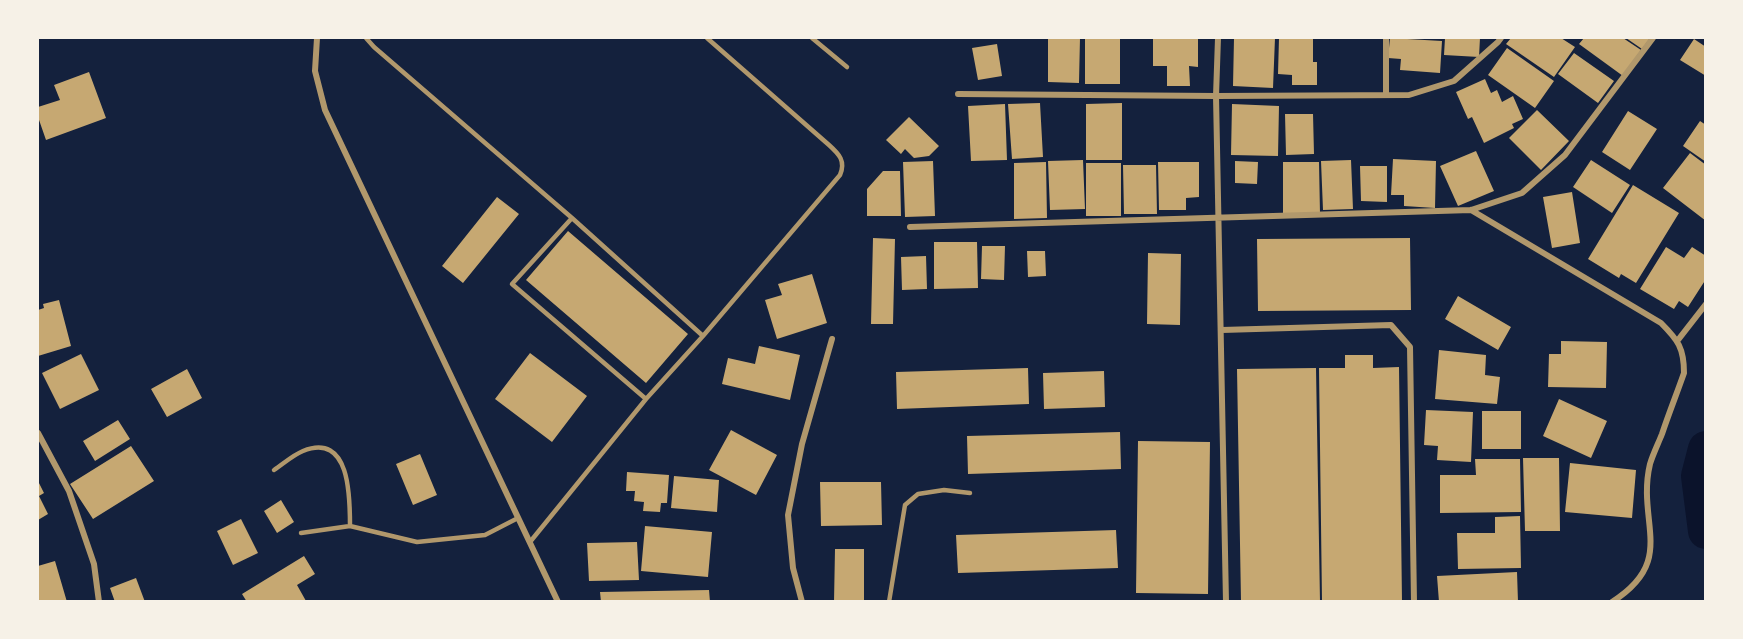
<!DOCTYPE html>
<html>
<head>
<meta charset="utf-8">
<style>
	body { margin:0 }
	#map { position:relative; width:1743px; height:639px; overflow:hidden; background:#14213d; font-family:"Open Sans",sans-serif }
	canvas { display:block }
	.frame { position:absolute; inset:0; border:39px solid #f6f1e7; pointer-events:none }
</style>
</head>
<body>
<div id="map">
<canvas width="1743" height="639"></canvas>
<div class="frame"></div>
</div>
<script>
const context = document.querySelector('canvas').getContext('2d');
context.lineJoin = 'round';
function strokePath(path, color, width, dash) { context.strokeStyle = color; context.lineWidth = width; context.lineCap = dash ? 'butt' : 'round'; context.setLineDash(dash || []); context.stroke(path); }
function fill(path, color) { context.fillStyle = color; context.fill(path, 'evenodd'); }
strokePath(new Path2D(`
	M1706,449L1699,476L1706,531`), '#0b132b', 36);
fill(new Path2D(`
	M1048,38H1080L1079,83L1048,82Z
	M1085,38H1120V84H1085Z
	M1153,38H1198V67L1189,66L1190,86H1167V66H1153Z
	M1234,38H1275L1273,88L1233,86Z
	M1279,38H1313V62H1317V85H1292V75L1278,74Z
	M1390,38L1442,41L1440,73L1400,70L1401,59L1388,58Z
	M1445,38H1480L1479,57L1444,55Z
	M1511,38H1561L1575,47L1554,77L1506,44Z
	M1584,38H1623L1641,50L1623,76L1579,44Z
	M1626,38H1650L1642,49Z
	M1694,39L1706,47V76L1680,60Z
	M997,44L1002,76L978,80L972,48Z
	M1507,48L1554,81L1535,108L1488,75Z
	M1574,53L1614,81L1598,103L1558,74Z
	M89,72L106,118L46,140L38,117V107L60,100L54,85Z
	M1485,79L1491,93L1497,90L1502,102L1513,96L1523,119L1512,124L1514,128L1484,143L1472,117L1468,119L1456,92Z
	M1040,103L1043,157L1012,159L1008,104Z
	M1122,103V160H1086V104Z
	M1005,104L1007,160L971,161L968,106Z
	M1232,104L1279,106L1278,156L1231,155Z
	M1537,110L1569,141L1541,170L1509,138Z
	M1628,111L1657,129L1630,170L1602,152Z
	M1285,114H1313L1314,154L1286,155Z
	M909,117L939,146L929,156L914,158L905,149L901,154L886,140Z
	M1700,121L1706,125V162L1683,146Z
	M1476,151L1494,191L1458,206L1440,166Z
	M1690,153L1706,165V221L1663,188Z
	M1393,159L1436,161L1435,208L1404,206V195H1391Z
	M1083,160L1085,209L1050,210L1048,161Z
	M1351,160L1353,209L1323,210L1321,161Z
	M1591,160L1630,185L1612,213L1573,187Z
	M933,161L935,216L905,217L903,162Z
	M1235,161L1258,162L1257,184L1235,183Z
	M1046,162L1047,218L1014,219V163Z
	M1158,162H1199V197L1186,198V210H1159Z
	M1283,162H1319L1320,214H1283Z
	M1086,163H1121V216H1086Z
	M1123,165H1156L1157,214H1124Z
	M1360,166H1387V202L1361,201Z
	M883,171H900L901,216H867V189Z
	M1633,185L1679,213L1636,283L1621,274L1619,278L1588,259Z
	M1572,192L1580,243L1552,248L1543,197Z
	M497,197L519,214L463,283L442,266Z
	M568,231L688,334L646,383L526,280Z
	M873,238L895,239L893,324H871Z
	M1410,238L1411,310L1258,311L1257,239Z
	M934,242H977L978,288L934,289Z
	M982,246H1005L1004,280L981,279Z
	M1666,247L1684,258L1692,247L1706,256V279L1688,307L1679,301L1674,309L1640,289Z
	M1027,251H1045L1046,276L1028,277Z
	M1148,253L1181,254L1180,325L1147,324Z
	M926,256L927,289L902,290L901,257Z
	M812,274L827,323L777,339L765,300L782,295L778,284Z
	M1458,296L1511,327L1498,350L1445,319Z
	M59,300L71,346L38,356V310L44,308L43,304Z
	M1561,341L1607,342L1606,388L1548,387L1549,354H1561Z
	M759,346L800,355L790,400L722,384L728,358L755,364Z
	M1439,350L1486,355L1485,375L1500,377L1497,404L1435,399Z
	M530,353L587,396L552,442L495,399Z
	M81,354L99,390L60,409L42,373Z
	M1345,355H1373V368L1399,367L1402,602H1322L1319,368H1345Z
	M1028,368L1029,404L897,409L896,372Z
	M1316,368L1320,602H1241L1237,369Z
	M187,369L202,398L167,417L151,389Z
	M1104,371L1105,407L1044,409L1043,373Z
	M1559,399L1607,421L1591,458L1543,436Z
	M1426,410L1473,412L1471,462L1437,460L1438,446L1424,445Z
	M1482,411H1521V449H1482Z
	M118,420L130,439L95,461L83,441Z
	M731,430L777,455L756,495L709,470Z
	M1120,432L1121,469L968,474L967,436Z
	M1138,441L1210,442L1208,594L1136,593Z
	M131,446L154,481L93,519L70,484Z
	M420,454L437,495L413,505L396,464Z
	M1523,458H1559L1560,531H1525Z
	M1475,459H1520L1521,512L1440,513V475H1476Z
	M1570,463L1636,470L1632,518L1565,512Z
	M627,472L669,475L667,503H661L660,512L643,511L644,502L634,501L635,491H626Z
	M674,476L719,480L717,512L671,508Z
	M38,481L44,493L39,496L48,514L38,520Z
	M820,482H881L882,525L821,526Z
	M281,500L294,522L277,533L264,511Z
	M1520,516L1521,568L1458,569L1457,533H1495V517Z
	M241,519L258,553L233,565L217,531Z
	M645,526L712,532L708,577L641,571Z
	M1116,530L1118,568L958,573L956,535Z
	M637,542L639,580L589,581L587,543Z
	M835,549H864V602H834Z
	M304,556L315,574L297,585L306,601L247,602L242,594Z
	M55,561L67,602H38V566Z
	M1517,572L1518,602H1439L1437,576Z
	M136,578L145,602H115L110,588Z
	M709,590L710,602H601L600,592Z`), '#c6a872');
strokePath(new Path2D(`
	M366,38L374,47L572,218
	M812,38L847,67
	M646,399L512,284L572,218L703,336
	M274,470C283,464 293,455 303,451C350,432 350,496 350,526
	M301,533L350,526L417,542L485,535L518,518
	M530,542L646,399L703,336L840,175C846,161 839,154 829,145L707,38
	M889,602L905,505L918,494L944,490L970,493`), '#b1986c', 4.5);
strokePath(new Path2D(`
	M317,38L315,71L325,110L558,602
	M1218,38L1216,96L1226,602
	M1386,38V95
	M958,94L1216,96L1409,95L1454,81L1498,42L1501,38
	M1471,210L1661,323C1678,340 1684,348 1684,373C1677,393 1669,413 1662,434C1658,444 1653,454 1650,464C1636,523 1678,560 1612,602
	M910,227L1471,210L1522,193L1565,155L1653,38
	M1222,330L1391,325L1410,347L1414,602
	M1678,340L1706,304
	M38,433L69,491L94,564L99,602
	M802,602L793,568L788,515L802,444L832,339`), '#b1986c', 6);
</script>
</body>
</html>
